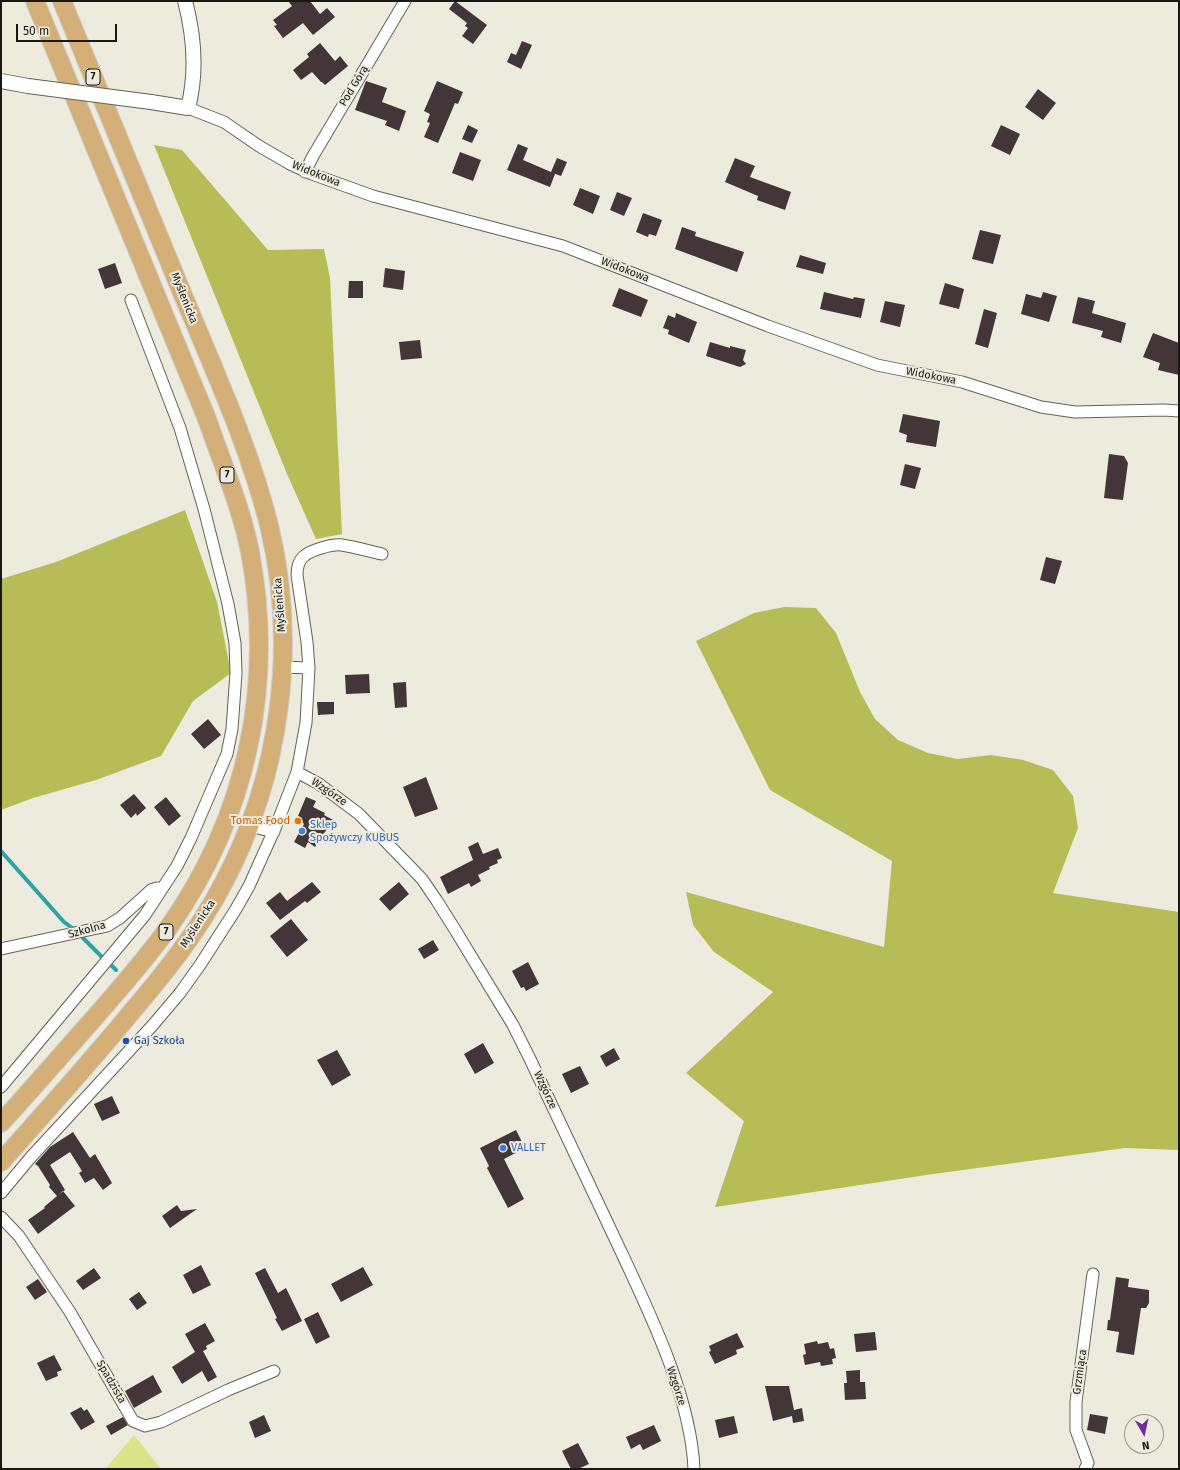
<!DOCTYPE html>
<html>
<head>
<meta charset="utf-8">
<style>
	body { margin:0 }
	#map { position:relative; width:1180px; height:1470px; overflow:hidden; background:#edebdd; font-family:"Fira Sans",sans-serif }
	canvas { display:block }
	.frame { position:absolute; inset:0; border:2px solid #191813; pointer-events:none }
	.north { position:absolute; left:1124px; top:1414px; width:40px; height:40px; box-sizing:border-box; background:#edebdd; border:1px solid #98978c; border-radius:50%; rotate:171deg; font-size:11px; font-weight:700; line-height:16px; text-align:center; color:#191813 }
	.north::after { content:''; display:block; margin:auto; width:14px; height:18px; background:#782a9c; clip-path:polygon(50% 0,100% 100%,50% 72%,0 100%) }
	.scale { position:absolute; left:16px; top:24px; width:101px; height:18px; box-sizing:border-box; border:2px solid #191813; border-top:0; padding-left:5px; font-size:12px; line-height:14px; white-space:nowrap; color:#191813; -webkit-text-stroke:3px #edebdd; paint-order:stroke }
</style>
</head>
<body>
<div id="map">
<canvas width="1180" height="1470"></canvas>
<div class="frame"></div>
<div class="north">N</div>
<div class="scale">50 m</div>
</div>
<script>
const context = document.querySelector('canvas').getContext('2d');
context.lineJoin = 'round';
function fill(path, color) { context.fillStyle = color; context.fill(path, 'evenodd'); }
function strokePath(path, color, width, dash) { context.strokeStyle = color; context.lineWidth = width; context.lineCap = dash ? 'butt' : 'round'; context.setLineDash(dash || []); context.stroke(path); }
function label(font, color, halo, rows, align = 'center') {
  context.font = font + ' "Fira Sans",sans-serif'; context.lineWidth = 4; context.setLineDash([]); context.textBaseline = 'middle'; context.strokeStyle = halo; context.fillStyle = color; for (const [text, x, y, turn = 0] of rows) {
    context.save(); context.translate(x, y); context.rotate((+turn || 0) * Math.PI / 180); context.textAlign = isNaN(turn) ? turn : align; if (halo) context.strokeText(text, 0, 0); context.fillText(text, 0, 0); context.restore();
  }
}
fill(new Path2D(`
	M134,1435L161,1469H105Z`), '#dce389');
fill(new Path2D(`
	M154,145L182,150L268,250L324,249L330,278L342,534L316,539L287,474Z
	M185,510L217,602L231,673L193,701L161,756L96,780L33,798L1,810V579L56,562Z
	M784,607L816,608L836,633L860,692L875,719L898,740L928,753L958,759L991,755L1023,760L1053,770L1073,796L1078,828L1053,893L1179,912V1150L1125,1148L926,1175L715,1207L744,1121L686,1073L773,992L714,952L693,925L686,892L884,947L892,861L770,790L696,641L754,613Z`), '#b6bd57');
strokePath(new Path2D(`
	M1,851L64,922L75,930
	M83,938L103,958
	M111,965L116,970`), '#2ba3a8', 4);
fill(new Path2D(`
	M288,1H310L320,14L327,8L335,17L313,35L303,23L283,38L274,26L277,25L273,20L292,6Z
	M455,1L487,25L473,44L462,36L468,28L465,26L467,23L449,9Z
	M522,41L532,45L521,69L507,62L511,53L516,55Z
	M320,43L335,61L340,56L348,66L325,85L322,82H321L312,72L301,80L293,70L309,57L307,54Z
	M366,81L387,88L382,102L406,111L399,131L385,125L387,121L355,110Z
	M437,81L463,92L458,104L455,103L438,143L424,137L430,123L427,122L430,114L424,111Z
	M1038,89L1056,103L1043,120L1025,107Z
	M468,125L478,130L472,143L462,139Z
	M1001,125L1020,134L1010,155L991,146Z
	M518,144L528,148L523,160L551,172L557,158L567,162L561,176L553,173L555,174L550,187L507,170Z
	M460,152L481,160L473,181L452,173Z
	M735,158L755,166L750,177L791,192L785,210L757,200L758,196L725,182Z
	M580,188L600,196L593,214L573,205Z
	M617,192L632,198L624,216L610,210Z
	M643,213L662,220L656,236L649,234L648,237L636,232Z
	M682,227L696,232L695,236L744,252L737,272L675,249Z
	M980,230L1001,235L993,264L972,259Z
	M800,255L826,263L823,274L796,267Z
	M115,263L122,283L105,289L98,269Z
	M385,268L405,271L403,290L383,287Z
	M349,281H363V298H348Z
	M945,283L964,289L959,309L939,304Z
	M619,288L648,300L641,317L612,306Z
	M824,292L853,299L854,297L865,299L861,318L820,309Z
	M1043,292L1057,296L1049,322L1021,314L1026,294L1041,298Z
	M1078,297L1095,301L1092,313L1126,323L1121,343L1101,337L1103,331L1072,323Z
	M885,301L905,305L900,327L880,322Z
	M984,309L997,313L988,348L975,344Z
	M676,313L697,322L689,343L668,334L669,330L663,328L668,315L675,318Z
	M1153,333L1179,343V375L1158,370L1160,363L1143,357Z
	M420,340L422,358L401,360L399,342Z
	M710,342L730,348V346L746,350L743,360L746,364L740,367L706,356Z
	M903,414L940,421L936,447L906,442L907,435L899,432Z
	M1109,454L1124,456L1128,463L1123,500L1104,498Z
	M905,464L921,468L915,489L900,485Z
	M1046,557L1062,561L1055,584L1040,580Z
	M369,674L370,693L346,694L345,675Z
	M406,682L407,707L395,708L393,683Z
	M317,702H334V714L318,715Z
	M208,719L221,735L204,749L191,734Z
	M426,777L438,809L415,817L403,787Z
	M134,794L146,808L137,816L136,813L131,818L120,805Z
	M166,797L181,816L169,826L154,807Z
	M306,797L316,801L313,807L325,813L324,815L333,820L315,847L308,842L305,848L294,842L304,824L298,816Z
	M478,842L483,854L498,848L502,858L497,860L498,863L489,867L490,869L478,875L481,881L471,887L469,883L448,894L440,877L473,860L468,847Z
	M312,882L321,892L307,903L305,901L280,920L266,903L280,892L287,901Z
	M399,882L409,894L390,911L379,899Z
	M291,919L308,940L287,957L270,936Z
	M433,940L439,950L424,959L418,949Z
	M528,962L539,984L526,991L524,987L521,988L512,971Z
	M483,1043L494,1063L475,1074L464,1054Z
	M614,1048L620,1059L606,1067L600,1056Z
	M337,1050L351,1075L332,1086L317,1060Z
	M580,1066L589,1084L571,1093L562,1074Z
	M112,1096L120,1113L102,1121L94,1104Z
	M516,1130L525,1148L504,1159L524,1199L508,1208L487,1168L489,1166L480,1148Z
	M73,1132L90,1158L95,1154L112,1183L103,1190L94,1178L85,1183L79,1173L82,1171L70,1152L50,1165L65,1190L57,1196L49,1187L50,1185L38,1166L35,1164L50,1147Z
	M63,1191L75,1206L38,1234L28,1220L45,1208L44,1207Z
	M177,1205L181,1211L197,1209L170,1228L162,1216Z
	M201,1265L211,1285L193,1294L183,1275Z
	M363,1267L373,1285L341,1302L331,1284Z
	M94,1268L101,1278L83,1290L76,1281Z
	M265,1268L278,1293L286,1288L302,1321L282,1331L275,1319L277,1318L255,1273Z
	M1116,1277L1129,1279L1128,1287L1149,1290V1303L1146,1308H1141L1134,1355L1116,1352L1119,1332L1107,1330L1108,1320H1110Z
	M38,1279L47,1292L35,1300L26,1287Z
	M139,1292L147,1303L137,1310L129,1299Z
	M318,1312L330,1337L316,1344L304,1319Z
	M205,1323L215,1341L206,1346L207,1349L203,1351L217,1377L208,1382L202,1371L182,1384L172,1367L195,1352L185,1334Z
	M875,1332L877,1350L856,1352L854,1334Z
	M737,1333L744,1347L736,1350L737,1354L715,1364L709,1352L711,1351L709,1346Z
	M817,1341L818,1344L828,1342L830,1349L834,1348L836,1358L832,1359L833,1364L821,1366L820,1362L805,1365L803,1355L806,1354L804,1344Z
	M54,1355L62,1370L57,1372L58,1376L46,1381L37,1363Z
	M860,1370V1382H865L866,1399L845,1400L844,1383H847L846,1371Z
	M153,1375L162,1392L134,1408L125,1391Z
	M765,1386H789L794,1410L802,1408L804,1421L793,1423L792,1416L773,1421Z
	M81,1407L84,1411L87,1409L95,1422L81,1430L70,1413Z
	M1090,1414L1108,1417L1105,1434L1087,1430Z
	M264,1415L271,1431L255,1438L249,1422Z
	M734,1416L738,1433L719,1438L715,1420Z
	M123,1417L128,1425L111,1435L106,1426Z
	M654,1425L661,1441L643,1450L640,1444L631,1449L626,1437Z
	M578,1443L589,1464L578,1469H571L562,1451Z`), '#423639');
const minor = new Path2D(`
	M188,108L224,122L259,146L290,164L312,174L373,196L563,246L768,326L877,365L962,382L1041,407L1075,412L1164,410L1179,411
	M305,172L313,156L405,1
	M309,668L307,642L297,575C297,568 298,562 303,557C310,550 332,544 342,545C355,547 369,551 382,554
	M297,772L319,784L359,814L422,879L437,901L454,928L513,1025L530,1059C559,1120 588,1182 617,1243C648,1309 691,1396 694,1469
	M250,826L274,832
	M1,949L107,926L120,918L151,890L157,888L162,889
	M1,1087L145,915L177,866L191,838L227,754L232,729L236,673L235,643L228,604L204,509L180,428L131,300
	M1,1193L31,1157L152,1026L180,993L200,965L236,909L249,886L276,826L297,772L306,723L309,668L282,667
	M1,1217L19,1236L70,1312L133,1421L145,1426L161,1422L228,1390L274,1371
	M1085,1469L1088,1463L1076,1430V1402L1093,1274`);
const tertiary = new Path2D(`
	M151,102L188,108C197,73 194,35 185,1`);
const trunk = new Path2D(`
	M1,1123C33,1088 64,1052 96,1016C121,987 147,958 169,927C247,816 275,685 250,552C241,506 222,463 207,419L35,1
	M1,1162C44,1113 88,1065 129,1015C164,974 198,932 223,884C281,775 298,645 269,525C249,446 214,370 183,295C143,197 102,99 62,1`);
strokePath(minor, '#646256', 13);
strokePath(tertiary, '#646256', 16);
strokePath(trunk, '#cccccb', 20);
strokePath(minor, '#fff', 11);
strokePath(tertiary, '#fff', 14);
strokePath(trunk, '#d4af78', 18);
const tertiaryBridge = new Path2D(`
	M1,81L28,86L151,102`);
strokePath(tertiaryBridge, '#646256', 16, []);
strokePath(tertiaryBridge, '#fff', 14);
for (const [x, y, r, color] of [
	[298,821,4,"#e8710a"],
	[302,831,4,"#3f7fe0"],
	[126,1041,4,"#1a4fb4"],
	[503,1148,4,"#3f7fe0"]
]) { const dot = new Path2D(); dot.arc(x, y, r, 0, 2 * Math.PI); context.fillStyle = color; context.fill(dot); strokePath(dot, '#edebdd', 1.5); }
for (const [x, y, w] of [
	[93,77,14],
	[227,475,14],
	[166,932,14]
]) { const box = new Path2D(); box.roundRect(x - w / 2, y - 8, w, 16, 3); context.fillStyle = '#edebdd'; context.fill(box); strokePath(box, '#191813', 1); }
label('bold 10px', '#191813', null, [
	["7",93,77],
	["7",227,475],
	["7",166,932]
]);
label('11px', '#191813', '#edebdd', [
	["Pod Górą",354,86,-59],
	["Widokowa",316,174,22],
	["Widokowa",625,270,21],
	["Myślenicka",184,298,68],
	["Widokowa",931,376,11],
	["Myślenicka",280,605,-94],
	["Wzgórze",329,792,34],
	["Myślenicka",198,924,-57],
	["Szkolna",87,930,-15],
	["Wzgórze",545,1090,65],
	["Grzmiąca",1080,1372,-82],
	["Spadzista",111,1382,60],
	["Wzgórze",676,1386,72]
]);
label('11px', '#c56008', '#edebdd', [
	["Tomas Food",290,821]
], 'right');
label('11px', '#366cbe', '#edebdd', [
	["Sklep",310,825],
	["Spożywczy KUBUS",310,838],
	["VALLET",511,1148]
], 'left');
label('11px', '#164399', '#edebdd', [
	["Gaj Szkoła",134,1041]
], 'left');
</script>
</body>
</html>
